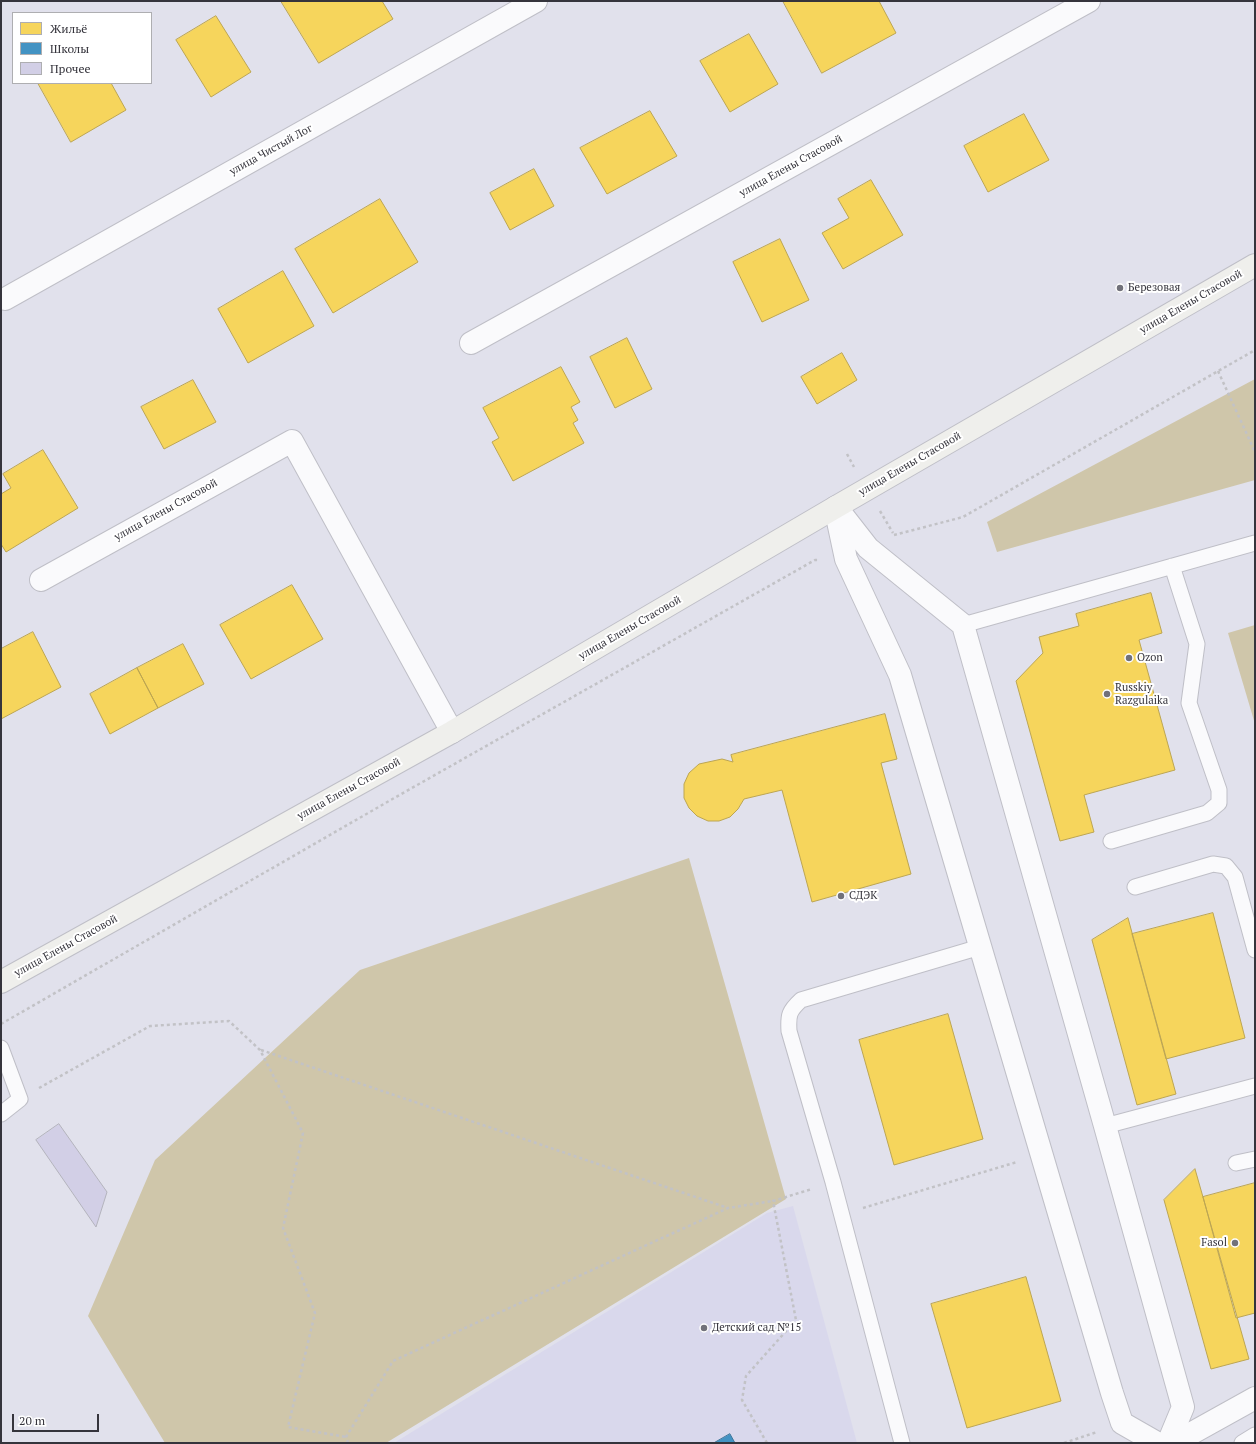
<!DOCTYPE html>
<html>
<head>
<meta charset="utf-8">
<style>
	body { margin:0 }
	#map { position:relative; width:1256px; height:1444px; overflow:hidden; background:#e1e1ec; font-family:"PT Serif",serif }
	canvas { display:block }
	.frame { position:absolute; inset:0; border:2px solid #35343c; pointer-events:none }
	.legend { position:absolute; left:12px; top:12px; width:140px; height:72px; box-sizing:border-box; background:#fff; border:1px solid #aeaeb1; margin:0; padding:5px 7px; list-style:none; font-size:12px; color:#35343c }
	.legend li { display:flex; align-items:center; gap:8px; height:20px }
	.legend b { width:20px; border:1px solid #aeaeb1 }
	.scale { position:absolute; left:12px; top:1414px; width:87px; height:18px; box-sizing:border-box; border:2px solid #35343c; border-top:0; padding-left:5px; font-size:12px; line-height:14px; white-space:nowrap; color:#35343c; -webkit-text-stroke:3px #fff; paint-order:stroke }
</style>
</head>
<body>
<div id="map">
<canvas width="1256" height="1444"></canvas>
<div class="frame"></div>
<ul class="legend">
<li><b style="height:11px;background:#f6d55c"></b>Жильё</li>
<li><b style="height:11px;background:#4393c3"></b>Школы</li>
<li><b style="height:11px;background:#d2cfe6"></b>Прочее</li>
</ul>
<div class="scale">20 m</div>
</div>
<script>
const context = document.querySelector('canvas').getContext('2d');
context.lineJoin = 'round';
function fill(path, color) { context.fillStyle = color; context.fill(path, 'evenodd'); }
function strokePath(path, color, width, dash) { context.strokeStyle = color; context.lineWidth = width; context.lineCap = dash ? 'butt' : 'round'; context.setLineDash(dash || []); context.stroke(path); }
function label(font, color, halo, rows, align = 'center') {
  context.font = font + ' "PT Serif",serif'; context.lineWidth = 4; context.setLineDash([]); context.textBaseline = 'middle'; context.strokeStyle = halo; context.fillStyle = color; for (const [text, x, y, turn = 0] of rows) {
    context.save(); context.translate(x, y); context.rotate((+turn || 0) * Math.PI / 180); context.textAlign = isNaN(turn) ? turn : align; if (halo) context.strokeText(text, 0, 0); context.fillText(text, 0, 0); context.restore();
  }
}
fill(new Path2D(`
	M793,1206L857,1443H394L767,1213Z`), '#d9d8ec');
fill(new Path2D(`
	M1255,379V480L997,552L987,522Z
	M1255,625V724L1228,633Z
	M689,858L786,1199L386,1443H165L88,1316L155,1160L360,970Z`), '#cfc6aa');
const homes = new Path2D(`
	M281,1H382L393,19L319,63Z
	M783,1H879L896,33L822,73Z
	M216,16L251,72L211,97L176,40Z
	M749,34L778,84L730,112L700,61Z
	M38,83H111L126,110L71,142Z
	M650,111L677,156L607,194L580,148Z
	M1024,114L1049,160L988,192L964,146Z
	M534,169L554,206L510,230L490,193Z
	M871,180L903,235L843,269L822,233L849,218L838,199Z
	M380,199L418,262L333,313L295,249Z
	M780,239L809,300L762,322L733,262Z
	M283,271L314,326L248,363L218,309Z
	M627,338L652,389L615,408L590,357Z
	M842,353L857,380L817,404L801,377Z
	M561,367L580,402L571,407L578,420L573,423L584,443L513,481L492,442L499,438L483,408Z
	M193,380L216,422L164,449L141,407Z
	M43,450L78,508L6,552L1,544V494L11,488L3,474Z
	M292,585L323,639L251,679L220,625Z
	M1151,593L1162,633L1139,640L1175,770L1084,795L1094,832L1060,841L1016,681L1043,653L1039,637L1079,626L1076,614Z
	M33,632L61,687L1,719V649Z
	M183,644L204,684L158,708L137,668Z
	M137,668L158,708L110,734L90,694Z
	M885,714L897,759L881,763L911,874L812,902L782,790L744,799L738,809L730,817L719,821H708L697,816L689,808L684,798V784L689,773L699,764L722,759L733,762L731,755Z
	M1213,913L1245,1038L1166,1059L1132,934Z
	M1128,918L1176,1094L1137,1105L1092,940Z
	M948,1014L983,1139L894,1165L859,1040Z
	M1195,1169L1249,1359L1211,1369L1164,1200Z
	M1255,1183V1313L1236,1318L1203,1197Z
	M1026,1277L1061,1401L967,1428L931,1304Z`);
fill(homes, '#f6d55c');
strokePath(homes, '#bca552', 1);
const schools = new Path2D(`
	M730,1434L735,1443H714Z`);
fill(schools, '#4393c3');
strokePath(schools, '#3f769a', 1);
const building = new Path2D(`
	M59,1124L107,1192L96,1227L36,1140Z`);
fill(building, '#d2cfe6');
strokePath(building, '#b3b3bc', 1);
const lane = new Path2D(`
	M963,625L1255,543
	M1111,841L1207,813L1219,803V790L1189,703L1197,644L1172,566
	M1135,887L1213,864L1226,866L1235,877L1255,950
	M1,1048L20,1099L1,1114
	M1105,1126L1255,1086
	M1236,1163L1255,1159
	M902,1443L833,1182L789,1031C788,1015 789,1011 801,1000L980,947
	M1242,1443L1255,1435`);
const street = new Path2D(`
	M5,299L536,1
	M471,343L1089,1
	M836,507L868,548L963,625L1105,1126L1183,1407L1168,1443
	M836,512L846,559L900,675L1112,1393L1122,1423L1157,1443
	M41,580L292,441L452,732
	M1174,1443L1255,1398`);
const secondary = new Path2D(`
	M1,982L452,732L836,507L1255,265`);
strokePath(lane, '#bfbfc7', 17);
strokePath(street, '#bfbfc7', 24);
strokePath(secondary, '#bfbfc7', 24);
strokePath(new Path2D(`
	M1218,371L1255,452
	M847,454L854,467
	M880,511L893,533
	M894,535L963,517L1255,350
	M1,1024L396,797L815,560H819
	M261,1050L728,1208
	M39,1088L150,1026L229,1021L260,1050L303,1133L283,1228L315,1313L288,1427L346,1437
	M863,1208L1017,1162
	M348,1443L346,1437L393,1361L728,1208L773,1201
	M767,1443L742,1400L746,1376L796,1320L773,1201L812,1189
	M1064,1443L1097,1432`), '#c2c2c6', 2.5, [3, 3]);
strokePath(lane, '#fafafc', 15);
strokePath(street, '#fafafc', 22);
strokePath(secondary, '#efefec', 22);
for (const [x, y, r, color] of [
	[1120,288,4,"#71717a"],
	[1129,658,4,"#71717a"],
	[1107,694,4,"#71717a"],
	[841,896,4,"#71717a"],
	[1235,1243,4,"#71717a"],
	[704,1328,4,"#71717a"]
]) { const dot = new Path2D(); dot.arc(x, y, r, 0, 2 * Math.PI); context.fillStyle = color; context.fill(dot); strokePath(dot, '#fff', 1.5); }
label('11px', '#35343c', '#fff', [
	["улица Чистый Лог",271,150,-29],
	["улица Елены Стасовой",791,166,-29],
	["улица Елены Стасовой",1191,302,-30],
	["улица Елены Стасовой",910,464,-30],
	["улица Елены Стасовой",166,510,-29],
	["улица Елены Стасовой",630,628,-30],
	["улица Елены Стасовой",349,789,-29],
	["улица Елены Стасовой",66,946,-29]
]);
label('11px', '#35343c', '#fff', [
	["Березовая",1128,288],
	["Ozon",1137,658],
	["Russkiy",1115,688],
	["Razgulaika",1115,701],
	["СДЭК",849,896],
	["Fasol",1227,1243,"right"],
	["Детский сад №15",712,1328]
], 'left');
</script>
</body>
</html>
